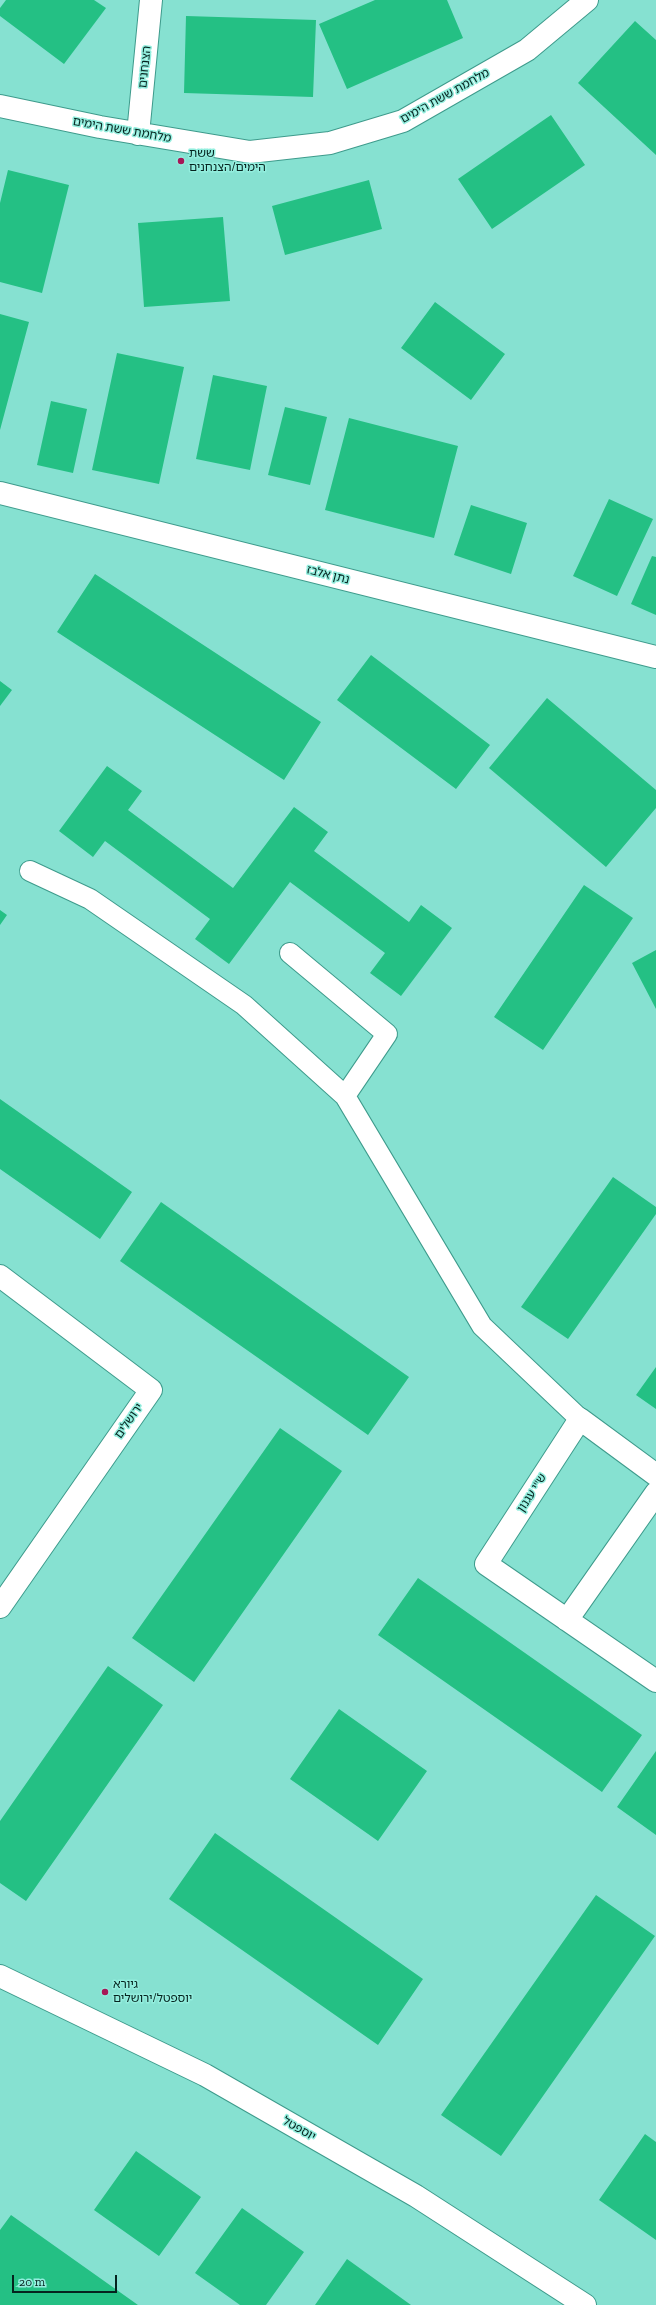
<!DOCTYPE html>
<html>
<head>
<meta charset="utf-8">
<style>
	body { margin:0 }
	#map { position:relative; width:656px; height:2305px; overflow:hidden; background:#86e1d1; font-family:"Zilla Slab",serif }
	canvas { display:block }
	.scale { position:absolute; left:12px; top:2275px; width:105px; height:18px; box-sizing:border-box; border:2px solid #05231e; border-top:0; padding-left:5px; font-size:12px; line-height:14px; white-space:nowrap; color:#05231e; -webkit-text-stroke:3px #93eede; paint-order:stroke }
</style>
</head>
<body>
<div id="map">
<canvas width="656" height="2305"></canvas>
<div class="scale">20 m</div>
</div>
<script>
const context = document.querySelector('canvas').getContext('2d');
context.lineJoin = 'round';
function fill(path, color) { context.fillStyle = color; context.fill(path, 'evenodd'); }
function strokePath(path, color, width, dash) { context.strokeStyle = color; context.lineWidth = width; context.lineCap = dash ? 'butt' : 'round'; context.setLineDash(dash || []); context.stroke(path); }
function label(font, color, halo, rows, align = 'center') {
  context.font = font + ' "Zilla Slab","Noto Sans Hebrew",serif'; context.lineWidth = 3; context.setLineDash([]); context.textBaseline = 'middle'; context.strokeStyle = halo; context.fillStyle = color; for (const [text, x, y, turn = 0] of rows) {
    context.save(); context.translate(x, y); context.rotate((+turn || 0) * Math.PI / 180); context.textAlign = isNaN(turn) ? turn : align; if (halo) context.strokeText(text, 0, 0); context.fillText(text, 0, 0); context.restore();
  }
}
fill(new Path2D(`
	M6,0H94L106,8L64,64L0,16V8Z
	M375,0H447L463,38L347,89L319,24Z
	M186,16L316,20L313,97L184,93Z
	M635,21L656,40V155L578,83Z
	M551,115L585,165L492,229L458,179Z
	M8,170L69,185L42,293L0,282V203Z
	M369,180L382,229L285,255L272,206Z
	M223,217L230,301L144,307L138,223Z
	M435,302L505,354L471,400L401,348Z
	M0,314L29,322L0,430Z
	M117,353L184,367L159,484L92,470Z
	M213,375L267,386L250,470L196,459Z
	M51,401L87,409L73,473L37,465Z
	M285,407L327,417L310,485L268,475Z
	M349,418L458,446L434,538L325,510Z
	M609,499L653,519L617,596L573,576Z
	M471,505L527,523L511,574L454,555Z
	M652,556L656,557V615L631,604Z
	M95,574L321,722L284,780L57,632Z
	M371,655L490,745L456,789L337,700Z
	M0,681L12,690L0,706Z
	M547,698L656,790V808L606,867L489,768Z
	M107,766L142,791L128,810L233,888L294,807L328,832L314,851L409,922L421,905L452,928L401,996L370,973L385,953L290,882L229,964L195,939L210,919L105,841L93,857L59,831Z
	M584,885L633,918L543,1050L494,1017Z
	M0,910L7,915L0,925Z
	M656,950V1009L632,963Z
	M0,1099L132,1192L100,1239L0,1169Z
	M613,1177L656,1207V1214L568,1339L521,1307Z
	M161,1202L409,1377L368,1435L120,1261Z
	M656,1367V1409L636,1395Z
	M280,1428L342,1471L194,1682L132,1638Z
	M418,1578L642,1735L602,1792L378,1635Z
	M108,1666L163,1705L26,1901L0,1883V1821Z
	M339,1709L427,1771L378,1841L290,1779Z
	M656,1751V1835L617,1807Z
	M215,1833L423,1979L378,2045L169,1899Z
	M596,1895L655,1936L501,2156L441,2115Z
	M645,2134L656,2142V2240L599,2200Z
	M136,2151L201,2197L159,2256L94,2210Z
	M242,2208L304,2252L266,2305H240L195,2273Z
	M11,2215L138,2305H0V2230Z
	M347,2259L411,2305H315Z`), '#24c084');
const lane = new Path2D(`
	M30,871L90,899L244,1005L345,1096L482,1326L580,1419
	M290,953L387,1034L345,1096`);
const street = new Path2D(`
	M0,106L100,127L250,152L330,143L403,121L527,50L587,0
	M138,134L151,0
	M0,493L656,657
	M0,1276L151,1390L0,1607
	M656,1475L580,1419L486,1564L656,1681
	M567,1620L656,1493
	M0,1976L205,2075L416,2196L585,2305`);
strokePath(lane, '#3e9b8c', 22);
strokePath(street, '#3e9b8c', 24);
strokePath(lane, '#fff', 20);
strokePath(street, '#fff', 22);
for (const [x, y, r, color] of [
	[181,161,4,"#a61757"],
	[105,1992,4,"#a61757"]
]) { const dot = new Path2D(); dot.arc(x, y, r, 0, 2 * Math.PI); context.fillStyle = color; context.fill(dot); strokePath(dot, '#93eede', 1.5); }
label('12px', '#05231e', '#93eede', [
	["הצנחנים",145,67,-84],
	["מלחמת ששת הימים",445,96,-29],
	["מלחמת ששת הימים",122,130,10],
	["נתן אלבז",328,575,14],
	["ירושלים",129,1421,-55],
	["ש\"י עגנון",532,1493,-57],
	["יוספטל",299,2129,30]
]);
label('12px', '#05231e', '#93eede', [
	["ששת",189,154],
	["הימים/הצנחנים",189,168],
	["גיורא",113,1985],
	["יוספטל/ירושלים",113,1999]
], 'left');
</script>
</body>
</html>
